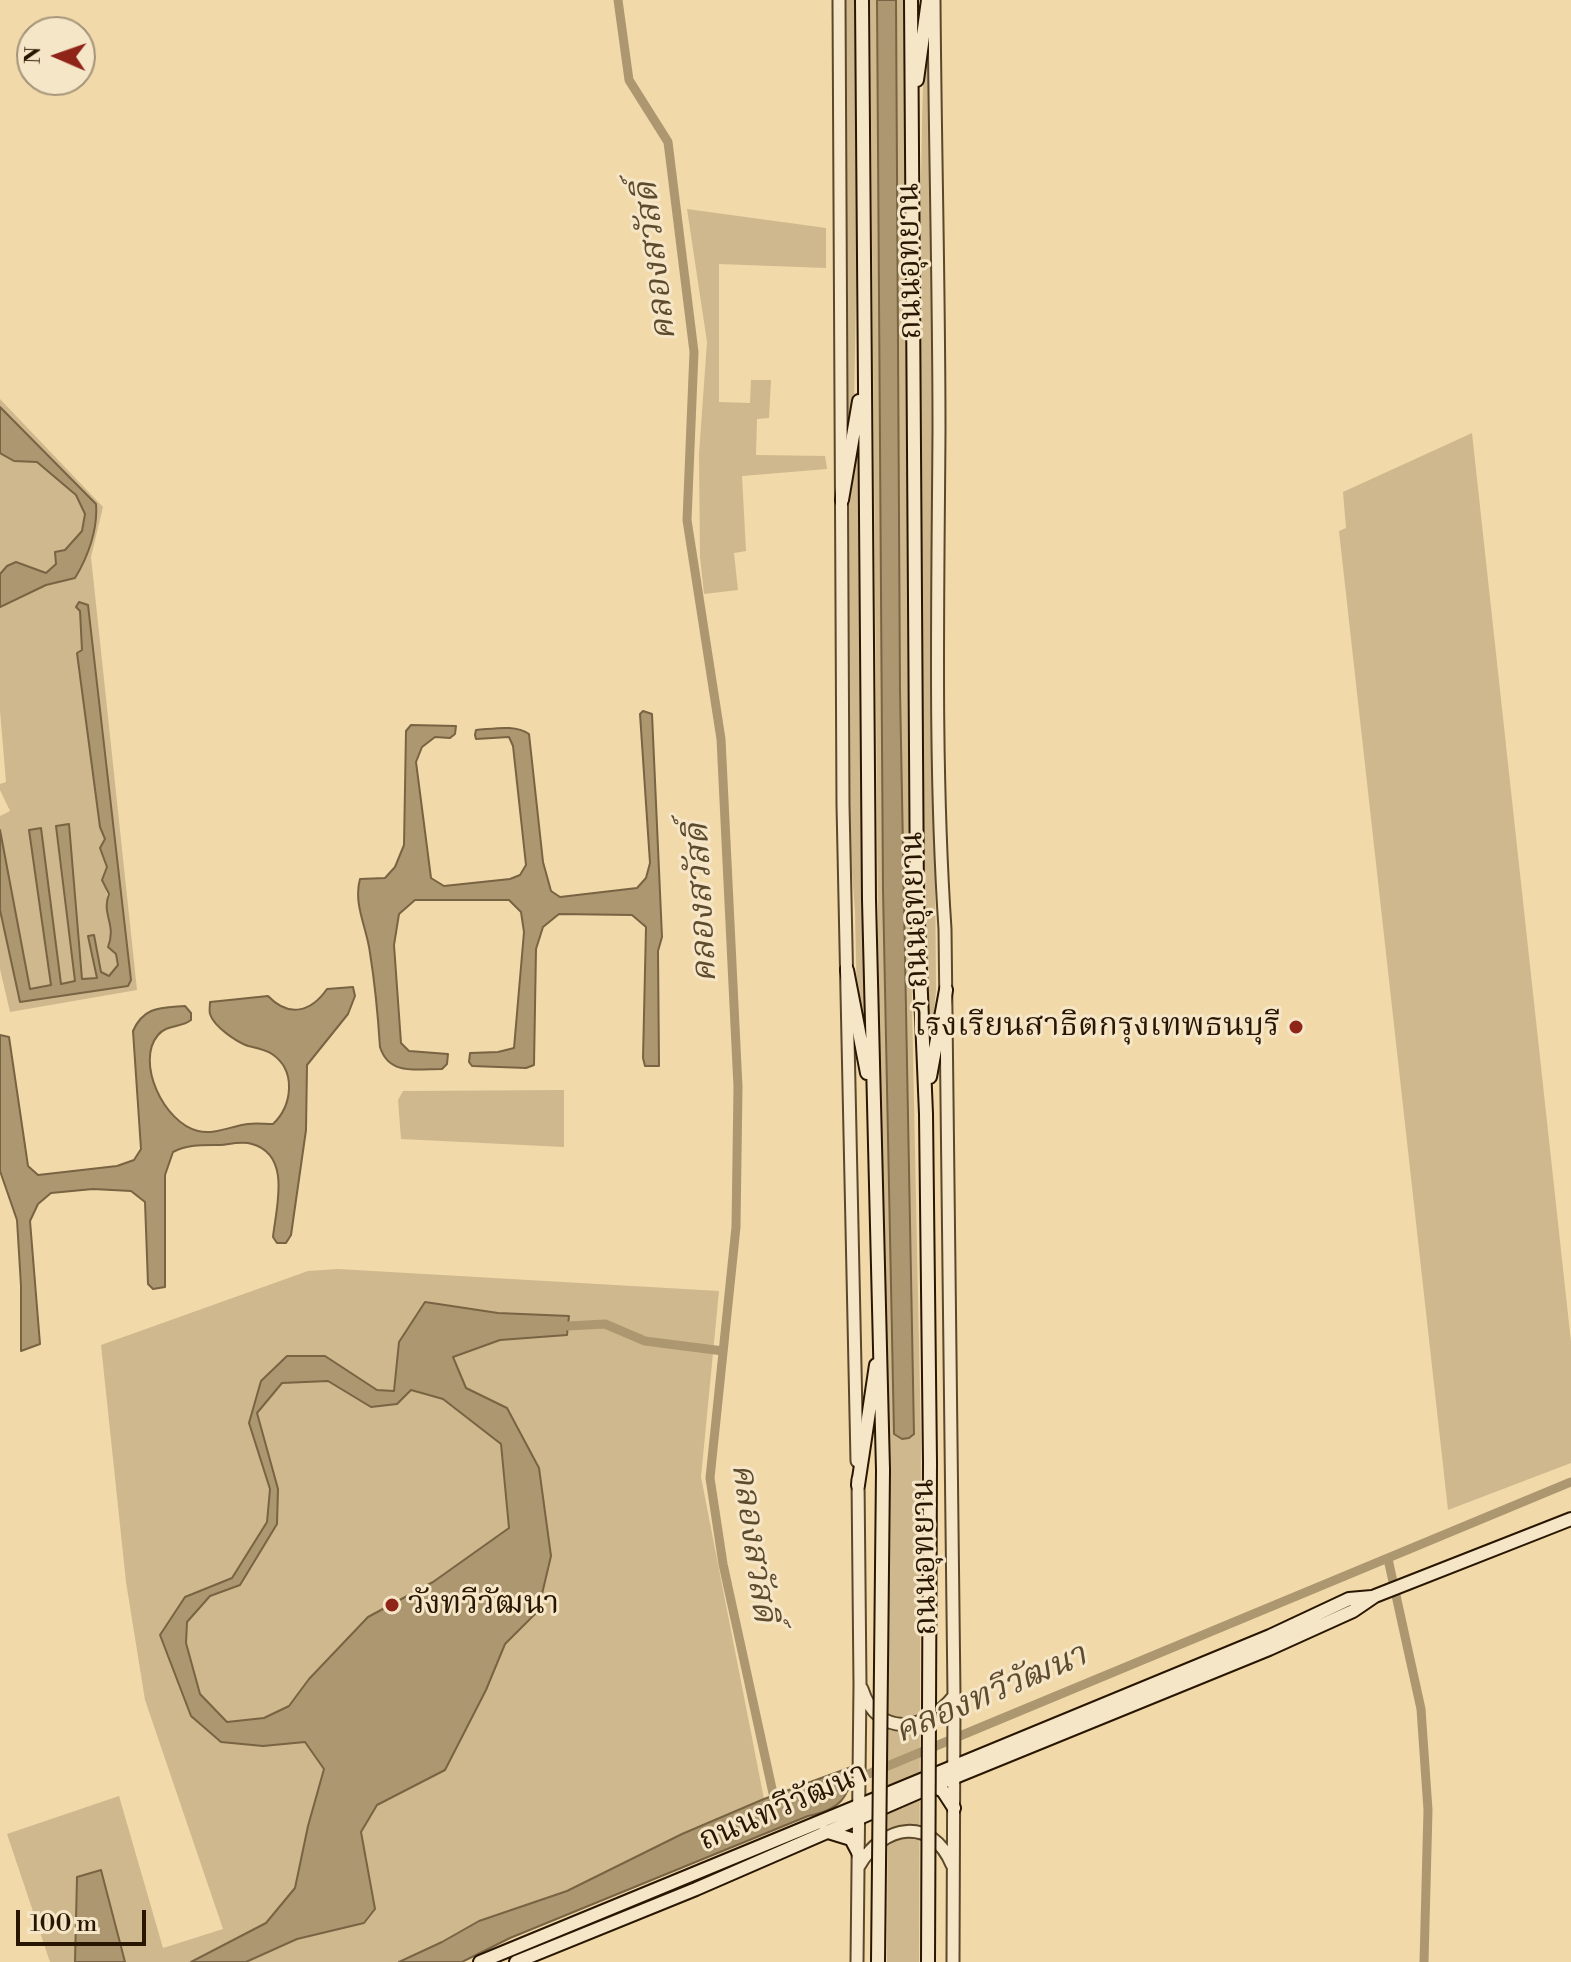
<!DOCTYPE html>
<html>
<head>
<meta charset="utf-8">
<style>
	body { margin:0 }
	#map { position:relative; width:1571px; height:1962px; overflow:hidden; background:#f1d9aa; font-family:"Libre Bodoni",serif }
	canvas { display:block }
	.north { position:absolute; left:16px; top:16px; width:80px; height:80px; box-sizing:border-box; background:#f6e6c8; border:2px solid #a49378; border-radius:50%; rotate:272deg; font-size:22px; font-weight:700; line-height:32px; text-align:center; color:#291600 }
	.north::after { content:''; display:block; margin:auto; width:28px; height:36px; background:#8f2418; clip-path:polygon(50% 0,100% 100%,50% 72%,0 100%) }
	.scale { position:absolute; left:16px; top:1910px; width:130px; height:36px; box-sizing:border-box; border:4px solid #291600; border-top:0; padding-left:10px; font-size:24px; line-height:28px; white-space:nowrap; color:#291600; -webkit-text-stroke:6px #f6e6c8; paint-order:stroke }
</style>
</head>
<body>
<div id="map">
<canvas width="1571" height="1962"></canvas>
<div class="north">N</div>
<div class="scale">100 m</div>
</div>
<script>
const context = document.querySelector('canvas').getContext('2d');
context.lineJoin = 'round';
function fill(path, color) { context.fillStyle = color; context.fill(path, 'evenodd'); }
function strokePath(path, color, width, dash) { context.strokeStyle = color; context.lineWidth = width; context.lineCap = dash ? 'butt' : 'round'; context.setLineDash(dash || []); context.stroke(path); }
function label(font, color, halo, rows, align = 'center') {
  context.font = font + ' "Libre Bodoni","Noto Serif Thai",serif'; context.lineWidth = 6; context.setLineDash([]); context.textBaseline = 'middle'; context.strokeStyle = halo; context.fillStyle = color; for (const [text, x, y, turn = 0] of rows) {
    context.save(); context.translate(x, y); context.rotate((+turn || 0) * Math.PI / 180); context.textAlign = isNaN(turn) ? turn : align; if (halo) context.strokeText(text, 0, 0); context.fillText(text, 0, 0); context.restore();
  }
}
fill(new Path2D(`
	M844,0H857V242L854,403L848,443Z
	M870,0H877L883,890L894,1424V1434L902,1439L909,1438L914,1433L900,690L896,0H904L910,909L921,1441L919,1962H887L889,1442L879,1041Z
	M926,41H929L936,990L931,1048L927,1047L921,752L919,233C923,169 920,104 926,41Z
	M687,209L826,228V268L719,264V402L750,403L751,380H771L769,418L757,419L756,455L825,456L827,469L742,476L746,551L734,553L738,590L704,594L700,557L699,454L707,342Z
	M0,399L103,507L91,557L137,990L10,1012L0,969V910L20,1001L129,985L131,980L88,606L79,602L82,650L77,654L100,827L105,839L100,848L107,867L102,879C110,897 114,930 108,947L116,954L118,965L109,976L101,972L94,936H89L97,979L82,980L69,825L56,826L75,982L61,984L41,829L29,831L52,985L30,990L0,830V816L10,811L0,790V784L6,782L0,711V607L46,585L75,578L96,504L0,407Z
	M1472,433L1571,1342V1463L1448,1510L1339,531L1346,528L1343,492Z
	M855,444L859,445L862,913L866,1021L862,1032L857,1002L855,912L848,820V501Z
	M0,453L14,461L37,462L76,495L85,514L82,531L65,550L56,564L46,573L16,562L7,566L0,574Z
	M564,1090V1147L401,1139L398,1100L403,1091Z
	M338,1269L719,1291L701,1477L764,1799L682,1834L567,1891L479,1921L442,1942L399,1962H50L7,1834L119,1796L163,1948L223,1929L145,1700L126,1582L101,1345L308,1271Z`), '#cfb88d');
const water = new Path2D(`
	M877,0H896L900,690L914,1434L909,1438L902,1439L894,1434L883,890Z
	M0,407L96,504C98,529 88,557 75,578L46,585L0,607V574L7,566L16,562L46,573L56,564L55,552L65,550L82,531L85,514L76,495L37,462L14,461L0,453Z
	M79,602L88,605L131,980L128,986L20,1002L0,910V830L30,989L51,985L29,830L41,828L61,984L75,981L56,826L69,824L82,979L97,978L88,936L94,935L101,972L109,976L118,965L116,954L108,947C117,924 101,915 109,894L102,880L107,867L100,848L105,839L100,827L77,653L82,650L80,611L76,607Z
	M643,711L652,714L662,937L658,951L659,1066H645L643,1058L646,927L632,915L559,914L543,927L536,949L534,1065L526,1068L472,1066L469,1062L470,1053L498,1052L514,1048L524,932L521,912L509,900H415L399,914L394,945L401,1043L409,1051L448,1054L447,1064L442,1069C417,1069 389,1076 380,1047C378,1016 375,984 370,953C367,928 353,904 360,879L385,878L395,867L404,845L406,731L411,725L456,726L455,734L450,738L435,737L422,747L416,762L431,878L444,886L510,879L520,875L526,865L513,746L509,737L476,739L475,735L476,730C493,729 515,724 529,734L543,862L551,891L560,897L637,888L646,878L650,863L640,714Z
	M353,987L355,996L348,1014L307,1065L306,1130L291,1235L286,1243H277L273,1237C276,1208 292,1155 252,1144C243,1141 230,1144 221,1145C204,1145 188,1144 173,1152L165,1175V1287L153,1289L148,1284L145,1202L131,1191L93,1189L51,1193L38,1204L30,1221L40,1344L21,1351V1286L17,1220L0,1171V1035L9,1037L28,1166L38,1175L117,1166L134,1160L141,1149L133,1031C144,1006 161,1008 185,1006L191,1013V1020C181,1028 167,1024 158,1035C135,1062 164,1123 198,1131C215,1135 231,1126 248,1124C256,1123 264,1124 273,1124C292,1106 297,1071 272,1054C266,1050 256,1048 248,1046C237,1042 214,1027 210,1014C209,1010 210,1006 210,1002L268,996C289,1018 311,1012 327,989Z
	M425,1302L498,1313L569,1316L567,1335L500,1340L453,1357L466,1388L507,1408L539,1468L551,1556L538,1611L505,1644L486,1690L445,1770L377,1805L361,1832L375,1909L364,1923L297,1939L246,1962H191L266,1923L295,1888L308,1826L324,1769L305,1742L263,1746L221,1742L191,1716L160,1635L185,1597L232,1578L267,1522L270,1489L249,1423L261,1381L287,1356H325L377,1390L394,1391L399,1342ZM328,1381L371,1407L397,1404L411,1390L443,1399L501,1444L509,1528L433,1582L368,1617L309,1679L289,1706L264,1718L227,1722L200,1694L186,1643L187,1622L210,1596L240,1585L277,1524L278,1489L257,1413L282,1383Z
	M854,1766C850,1798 839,1810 808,1816L510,1938L462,1962H399L442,1942L479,1921L567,1891L682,1834L764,1799Z
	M101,1870L125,1962H75L77,1877Z`);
fill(water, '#ad9770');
strokePath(water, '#786343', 2);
strokePath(new Path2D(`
	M618,0L629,80L668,142L694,352L687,520L721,739L738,1087L736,1227L710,1478L723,1564L776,1807
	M568,1326L605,1324L645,1341L723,1351
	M1388,1559L1421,1709L1428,1810L1424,1962
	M854,1780L1571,1482`), '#ad9770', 9);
const tertiary = new Path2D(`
	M839,0L843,805L857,1461
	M934,0C935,144 939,288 939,431C938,597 934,764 945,929L954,1696L953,1962
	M862,1689C878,1739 926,1731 954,1696
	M859,1866C883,1824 932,1816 952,1865
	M857,1962L860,1685L858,1479`);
const secondary = new Path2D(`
	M862,0L869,900L883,1470
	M911,0L917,899L926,1114L930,1462
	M917,80L928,0
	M842,500L859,401
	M847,970L867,1073
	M930,1077L946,990
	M858,1485L876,1365
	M933,1786L943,1791L954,1808
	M825,1831L851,1839L859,1854
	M480,1962L1270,1636L1349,1599L1372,1597
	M516,1962L696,1889L933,1786L1269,1649L1353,1611L1375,1596L1571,1519`);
strokePath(tertiary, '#5b472a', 15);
strokePath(secondary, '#291600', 16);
strokePath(tertiary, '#f6e6c8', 11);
strokePath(secondary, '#f6e6c8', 12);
const secondaryBridge = new Path2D(`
	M878,1962L883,1470
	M928,1962L930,1462`);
strokePath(secondaryBridge, '#291600', 16, []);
strokePath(secondaryBridge, '#f6e6c8', 12);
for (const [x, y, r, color] of [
	[1296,1027,8,"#8f2418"],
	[392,1605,8,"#8f2418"]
]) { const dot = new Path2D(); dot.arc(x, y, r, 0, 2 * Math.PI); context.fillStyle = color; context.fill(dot); strokePath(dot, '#f6e6c8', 3); }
label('32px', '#291600', '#f6e6c8', [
	["ถนนอุทยาน",911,261,-91],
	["ถนนอุทยาน",916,910,-92],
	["ถนนอุทยาน",926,1557,-91],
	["ถนนทวีวัฒนา",784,1808,-23]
]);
label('32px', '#291600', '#f6e6c8', [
	["โรงเรียนสาธิตกรุงเทพธนบุรี",1280,1027],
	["วังทวีวัฒนา",408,1605,"left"]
], 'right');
label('italic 34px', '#5e4a2d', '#f6e6c8', [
	["คลองสวัสดิ์",657,261,-97],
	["คลองสวัสดิ์",703,903,-93],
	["คลองสวัสดิ์",752,1543,82],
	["คลองทวีวัฒนา",991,1695,-23]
]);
</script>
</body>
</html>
